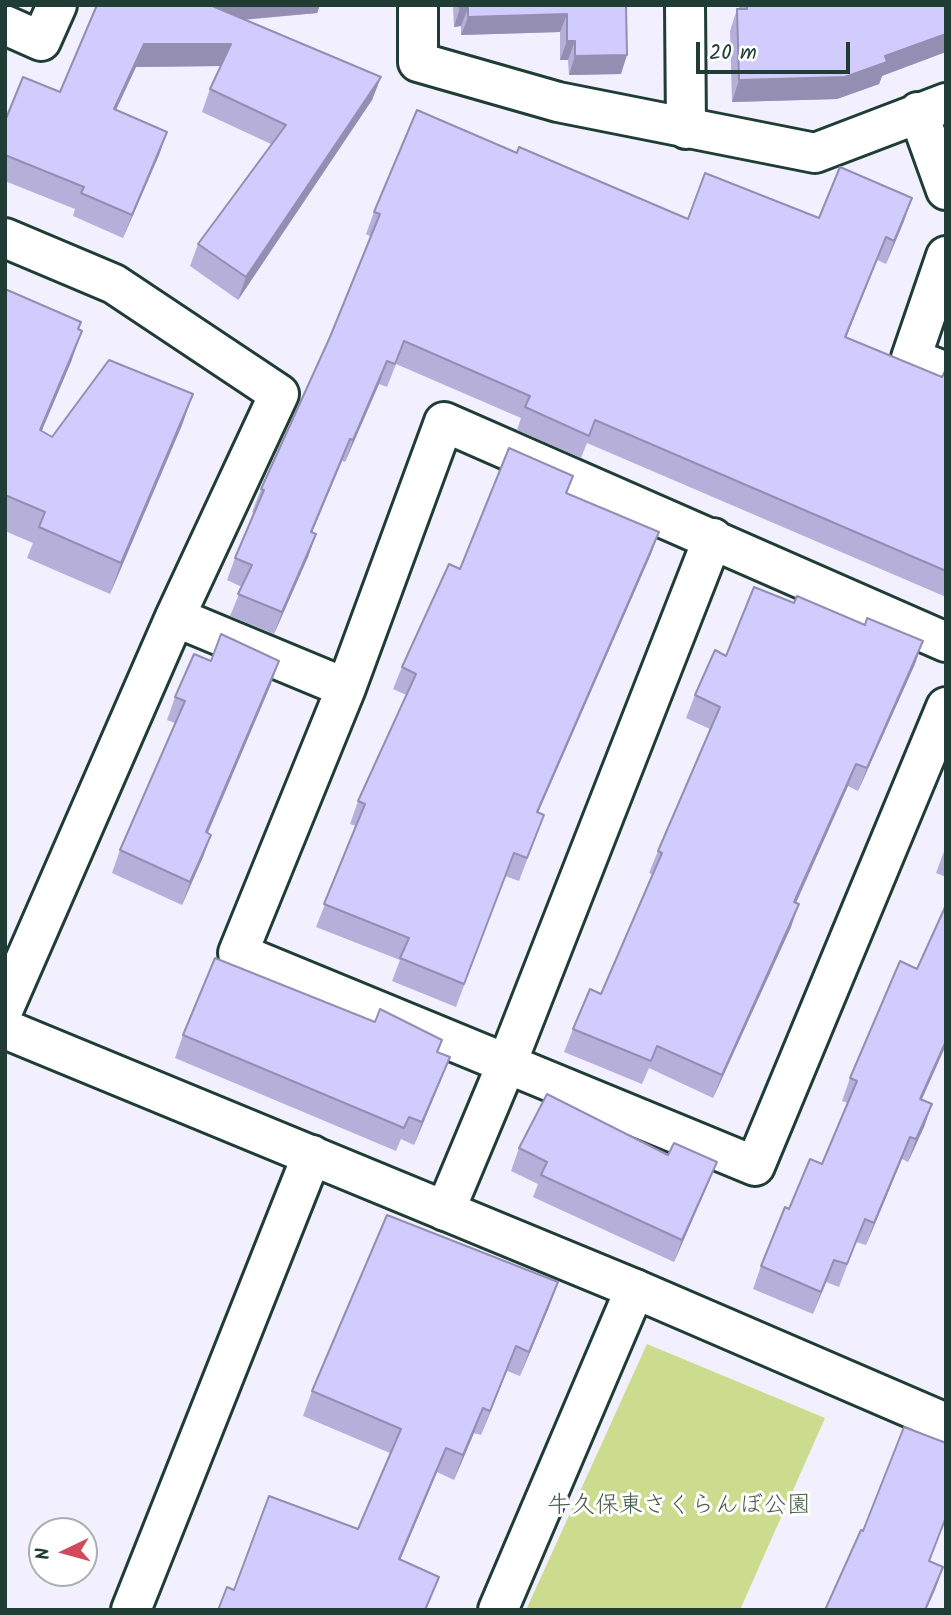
<!DOCTYPE html>
<html>
<head>
<meta charset="utf-8">
<style>
	body { margin:0 }
	#map { position:relative; width:951px; height:1615px; overflow:hidden; background:#f2efff; font-family:Kalam,sans-serif }
	canvas { display:block }
	.frame { position:absolute; inset:0; border:7px solid #1f3d34; pointer-events:none }
	.north { position:absolute; left:28px; top:1517px; width:70px; height:70px; box-sizing:border-box; background:#fff; border:2px solid #a5b1ae; border-radius:50%; rotate:265deg; font-size:19px; font-weight:700; line-height:28px; text-align:center; color:#1f3d34 }
	.north::after { content:''; display:block; margin:auto; width:24px; height:32px; background:#d1495b; clip-path:polygon(50% 0,100% 100%,50% 72%,0 100%) }
	.scale { position:absolute; left:696px; top:42px; width:154px; height:32px; box-sizing:border-box; border:4px solid #1f3d34; border-top:0; padding-left:9px; font-size:21px; line-height:24px; white-space:nowrap; color:#1f3d34; -webkit-text-stroke:5px #fff; paint-order:stroke }
</style>
</head>
<body>
<div id="map">
<canvas width="951" height="1615"></canvas>
<div class="frame"></div>
<div class="north">N</div>
<div class="scale">20 m</div>
</div>
<script>
const context = document.querySelector('canvas').getContext('2d');
context.lineJoin = 'round';
function fill(path, color) { context.fillStyle = color; context.fill(path, 'evenodd'); }
function strokePath(path, color, width, dash) { context.strokeStyle = color; context.lineWidth = width; context.lineCap = dash ? 'butt' : 'round'; context.setLineDash(dash || []); context.stroke(path); }
function label(font, color, halo, rows, align = 'center') {
  context.font = font + ' Kalam,"Klee One",sans-serif'; context.lineWidth = 6; context.setLineDash([]); context.textBaseline = 'middle'; context.strokeStyle = halo; context.fillStyle = color; for (const [text, x, y, turn = 0] of rows) {
    context.save(); context.translate(x, y); context.rotate((+turn || 0) * Math.PI / 180); context.textAlign = isNaN(turn) ? turn : align; if (halo) context.strokeText(text, 0, 0); context.fillText(text, 0, 0); context.restore();
  }
}
fill(new Path2D(`
	M647,1344L825,1418L740,1610H526Z`), '#ccdc8f');
const minor = new Path2D(`
	M418,5V62L558,102L815,153L946,103
	M685,5L686,129
	M5,25L41,41L57,5
	M918,112L946,190
	M5,238L114,284L279,394L175,617L5,1006
	M946,256L911,358L946,372
	M175,617L346,688
	M946,642L444,422L346,688L238,953L755,1166L946,707
	M445,1211L507,1063L713,538
	M131,1610L312,1155
	M498,1610L635,1289`);
const tertiary = new Path2D(`
	M5,1029L635,1289L946,1423`);
strokePath(minor, '#1f3d34', 44);
strokePath(tertiary, '#1f3d34', 44);
strokePath(minor, '#fff', 38);
strokePath(tertiary, '#fff', 38);
fill(new Path2D(`
	M97,5H320L317,13L244,20L381,77L372,100L238,300L190,266L198,244L271,144L202,112L210,89L221,66L136,67L116,110L167,132L159,155L123,238L73,216L75,209L5,181V121L60,92Z
	M453,5H626L621,74L569,75L568,60H560V32L461,35V26L454,27Z
	M739,5H946L882,76L879,84L837,99L732,102L730,31L737,9H739Z
	M517,153L688,219L819,218L904,221L886,264L877,260L846,338L942,377L946,369V597L587,443L581,458L517,430L521,418L396,364L387,387L379,384L345,462L342,461L312,533L316,534L308,557L274,634L230,616L242,587L227,580L235,558L254,513L252,512L261,489L330,337L371,237L366,234L374,212Z
	M5,289L79,330L71,362L41,431L52,437L193,394L182,425L110,594L27,558L33,543L5,531Z
	M573,476L567,493L659,532L651,554L538,813L544,815L519,881L505,876L456,1007L392,981L400,960L316,927L356,826L350,824L358,801L406,695L393,689L402,667L460,569Z
	M726,656L915,664L858,791L848,786L796,903L791,927L713,1098L649,1068L642,1084L564,1052L573,1029L601,994L653,875L649,873L658,851L710,729L686,718L695,695Z
	M271,684L208,833L211,835L203,857L182,905L112,873L120,850L175,723L167,720L175,697Z
	M946,846V877L936,873Z
	M946,905V1045L922,1099L932,1104L924,1127L908,1162L902,1159L866,1245L856,1242L839,1287L826,1282L813,1314L753,1289L761,1266L789,1209L822,1164L848,1103L842,1101L850,1078L917,969Z
	M183,1035L438,1052L441,1080L414,1145L401,1139L396,1151L175,1058Z
	M519,1148L668,1155L717,1162L708,1184L674,1262L533,1197L538,1184L511,1171Z
	M558,1282L549,1307L520,1376L507,1371L481,1435L474,1433L454,1480L437,1472L400,1560L439,1577L426,1610L234,1590L358,1529L390,1453L303,1416L312,1391Z`), '#b5afda');
fill(new Path2D(`
	M199,5H320L317,13L192,24Z
	M460,8H468L461,26L454,27Z
	M567,14L560,32L461,35L468,17Z
	M946,34V52L882,76L879,84L837,99L732,102L739,80L885,56Z
	M567,41H575L568,60H560Z
	M144,44H231L223,66L136,67L106,131L114,109Z
	M627,55L621,74L569,75L575,56Z
	M381,77L372,100L238,300L246,277Z
	M167,132L159,155L123,238L132,215Z
	M912,198L904,221L886,264L894,241Z
	M886,237L877,260L837,360L845,337Z
	M82,331L71,362L29,461L40,430Z
	M387,361L379,384L345,462L353,440Z
	M193,394L182,425L110,594L121,563Z
	M350,439L342,461L302,555L311,532Z
	M659,532L651,554L528,835L537,812Z
	M316,534L308,557L274,634L282,612Z
	M923,641L915,664L858,791L867,768Z
	M279,661L271,684L198,855L206,832Z
	M856,764L848,786L786,925L794,902Z
	M211,835L203,857L182,905L190,882Z
	M799,904L791,927L713,1098L722,1075Z
	M946,1041V1045L912,1121L920,1099Z
	M450,1057L441,1080L414,1145L422,1122Z
	M932,1104L924,1127L908,1162L916,1139Z
	M910,1137L902,1159L866,1245L874,1223Z
	M717,1162L708,1184L674,1262L682,1240Z
	M834,1260L826,1282L813,1314L821,1292Z
	M558,1282L549,1307L520,1376L529,1352Z
	M516,1346L507,1371L481,1435L490,1411Z
	M483,1408L474,1433L454,1480L463,1455Z
	M446,1448L437,1472L390,1584L399,1559Z
	M943,1567L935,1590L926,1610H925Z`), '#938eb2');
const building = new Path2D(`
	M97,5H210L381,77L246,277L198,244L286,125L210,89L231,44H144L114,109L167,132L132,215L81,193L84,187L5,155V121L23,77L60,92Z
	M460,5H626L627,55L575,56V41H567V14L468,17V8H460Z
	M747,5H946V34L885,56L887,62L845,77L739,80L737,9H747Z
	M417,110L517,153L519,147L688,219L705,173L819,218L840,167L912,198L894,241L886,237L845,337L942,377L946,369V571L595,420L589,436L525,407L530,396L404,341L395,364L387,361L353,440L350,439L311,532L316,534L282,612L238,594L252,565L235,558L264,490L261,489L330,337L380,214L374,212Z
	M5,289L81,322L78,329L82,331L40,430L52,437L109,360L193,394L121,563L39,527L45,512L5,495Z
	M509,448L573,476L566,493L659,532L537,812L544,815L527,858L514,853L464,984L400,958L409,938L324,904L365,804L358,801L416,674L402,667L449,564L460,569Z
	M754,587L794,603L797,596L865,625L867,618L923,641L867,768L856,764L794,902L799,904L722,1075L657,1046L651,1061L573,1029L590,989L601,994L662,853L658,851L720,707L695,695L715,650L726,656Z
	M221,634L279,661L206,832L211,835L190,882L120,850L185,701L175,697L194,654L211,661Z
	M946,905V1041L920,1099L932,1104L916,1139L910,1137L874,1223L865,1219L847,1264L834,1260L821,1292L761,1266L785,1207L789,1209L810,1159L822,1164L857,1081L850,1078L900,961L917,969Z
	M215,958L375,1022L380,1009L442,1040L437,1052L450,1057L422,1122L409,1117L404,1128L183,1035Z
	M547,1094L668,1155L674,1143L717,1162L682,1240L541,1175L547,1162L519,1148Z
	M387,1215L558,1282L529,1352L516,1346L490,1411L483,1408L463,1455L446,1448L399,1559L439,1577L425,1610H218L227,1587L234,1590L269,1496L358,1529L401,1429L312,1391Z
	M904,1427L946,1443V1517L929,1561L943,1567L925,1610H825L861,1530L863,1531Z`);
fill(building, '#d2cbfe');
strokePath(building, '#938eb2', 2);
label('24px', '#425d46', '#fff', [
	["牛久保東さくらんぼ公園",679,1508]
]);
</script>
</body>
</html>
